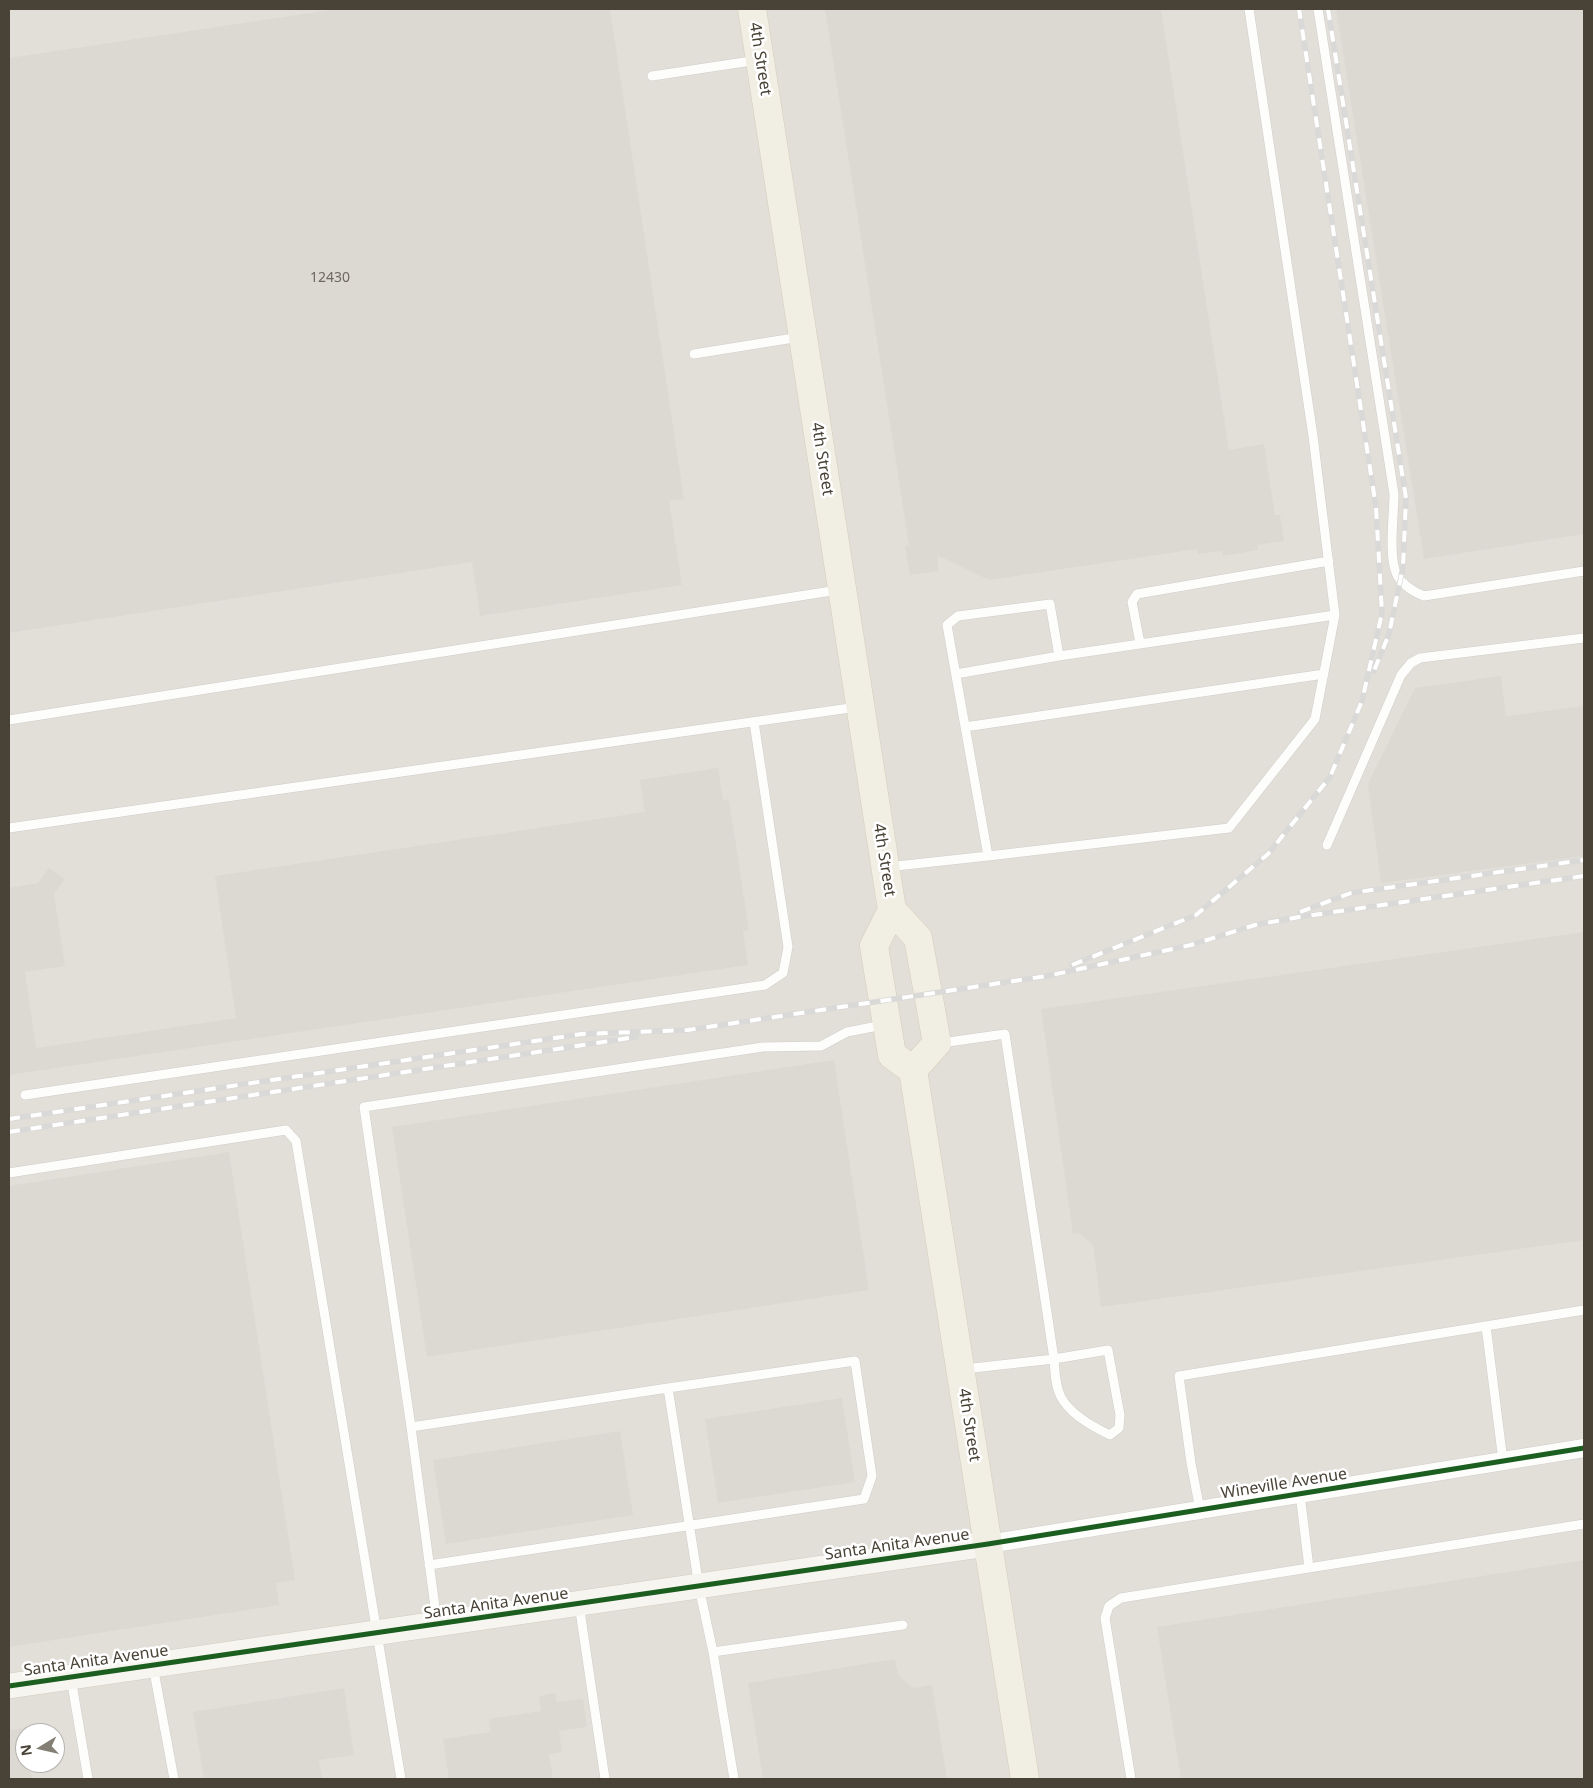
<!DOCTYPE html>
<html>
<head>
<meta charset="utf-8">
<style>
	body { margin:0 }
	#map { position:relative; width:1593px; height:1788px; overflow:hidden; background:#f2f0eb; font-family:"Noto Sans",sans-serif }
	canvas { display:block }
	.frame { position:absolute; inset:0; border:10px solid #494236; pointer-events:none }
	.north { position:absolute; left:15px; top:1723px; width:50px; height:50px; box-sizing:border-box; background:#fff; border:1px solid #b6b3af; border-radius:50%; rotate:261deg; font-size:14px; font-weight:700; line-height:20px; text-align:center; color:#494236 }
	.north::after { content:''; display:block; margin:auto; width:18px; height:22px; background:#847f75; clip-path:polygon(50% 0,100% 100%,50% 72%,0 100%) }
</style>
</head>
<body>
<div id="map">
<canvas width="1593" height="1788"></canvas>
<div class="frame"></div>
<div class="north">N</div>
</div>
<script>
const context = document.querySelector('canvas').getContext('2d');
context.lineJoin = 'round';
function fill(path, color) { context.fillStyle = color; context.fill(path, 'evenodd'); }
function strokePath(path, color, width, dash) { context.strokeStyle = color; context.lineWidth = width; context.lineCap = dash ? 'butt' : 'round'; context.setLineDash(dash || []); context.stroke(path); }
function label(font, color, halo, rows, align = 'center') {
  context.font = font + ' "Noto Sans",sans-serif'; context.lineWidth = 5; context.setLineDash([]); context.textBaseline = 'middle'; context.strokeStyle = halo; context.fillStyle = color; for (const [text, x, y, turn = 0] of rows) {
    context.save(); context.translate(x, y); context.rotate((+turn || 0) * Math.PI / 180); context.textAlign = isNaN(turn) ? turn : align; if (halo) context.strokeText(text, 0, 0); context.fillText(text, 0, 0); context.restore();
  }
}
fill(new Path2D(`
	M9,9H1584V1779H9ZM25,1733H55V1763H25Z`), '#e2dfd9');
fill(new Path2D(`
	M337,9H610L684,499L669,501L682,585L480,616L472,562L9,633V58Z
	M825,9H1161L1229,450L1264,444L1275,515H1280L1284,541L1257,545L1258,550L1223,556L1222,551L1198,554L1197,549L989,580L937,555L939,571L910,575L905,546L909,545Z
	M1336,9H1584V534L1424,559Z
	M1501,676L1506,716L1584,706V856L1381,883L1368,784L1415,688Z
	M718,768L723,800L729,799L749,930L743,931L748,965L9,1075V888L38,883L49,868L65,879L54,894L65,966L25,972L36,1048L236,1018L215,876L645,812L640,780Z
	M1584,932V1240L1101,1307L1093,1245L1079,1233L1073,1234L1041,1009Z
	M834,1060L869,1290L427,1357L392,1127Z
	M229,1152L295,1580L276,1583L279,1605L9,1647V1186Z
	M842,1398L855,1482L718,1503L705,1419Z
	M620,1431L633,1515L446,1544L433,1460Z
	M1584,1560V1779H1181L1157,1627Z
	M895,1659L898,1675L913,1688L932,1685L947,1779H763L748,1683Z
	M344,1688L354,1755L319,1760L322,1779H204L193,1712Z
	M555,1693L557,1702L583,1699L587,1727L559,1731L562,1752L549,1754L553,1779H449L443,1739L491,1732L489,1719L541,1711L539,1696Z
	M24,1728L25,1763H29L32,1779H9V1730Z`), '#dcd9d3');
const lane = new Path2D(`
	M1249,9L1313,436L1335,615
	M1318,9L1394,494C1394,515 1388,557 1397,575C1403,586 1414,592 1424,596L1584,571
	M652,76L758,60
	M694,354L800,337
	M1140,643L1132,602L1137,594L1329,561
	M956,674L1059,656
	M9,720L838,590
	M965,727L1324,674
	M9,828L857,707
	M1327,845L1401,675L1411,663L1420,658L1584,638
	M887,867L988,856L947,625L958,616L1050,604L1059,656L1335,615L1315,719L1229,828L988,856
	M941,1043L1005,1034L1054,1359L964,1369
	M25,1095L765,985L783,973L788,947L754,722
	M9,1173L286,1130L296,1141L401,1779
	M1486,1326L1503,1461
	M1108,1350L1120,1415L1119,1428L1110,1435C1093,1427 1070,1414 1061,1397C1055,1386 1055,1371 1054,1359Z
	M411,1427L364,1107L763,1047L821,1046L847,1032L883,1025
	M1300,1494L1309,1568
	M1200,1510L1191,1463L1179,1376L1584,1310
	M429,1565L864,1499L872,1476L855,1361L668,1388
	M579,1604L605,1779
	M437,1622L411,1427L668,1388L699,1587L713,1652
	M153,1666L174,1779
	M71,1678L88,1779
	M734,1779L713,1652L903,1625
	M1131,1779L1105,1618L1109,1606L1121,1598L1584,1524`);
const street = new Path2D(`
	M988,1544L1584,1448`);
const secondary = new Path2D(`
	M9,1686L988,1544`);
const primary = new Path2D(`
	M752,9L892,910L918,938L937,1043L913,1070
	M892,910L874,946L892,1055L913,1070L1025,1779`);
strokePath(lane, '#d0cec8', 10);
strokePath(street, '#d0cec8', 19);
strokePath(secondary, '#d2cdc2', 26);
strokePath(primary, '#d5cdb8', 29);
strokePath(lane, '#fdfdfc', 9);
strokePath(street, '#fdfdfc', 18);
strokePath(secondary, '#f7f5ef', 25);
strokePath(primary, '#f1eee4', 28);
const rail = new Path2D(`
	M1328,9L1406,498L1403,567L1389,634L1374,671
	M1300,912L1351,893L1584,860
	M1072,965L1196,915L1268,854L1330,777L1362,701L1382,613L1376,507L1299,9
	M9,1119L582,1034L688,1030L1047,976L1191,945L1255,925L1299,917L1584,876
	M9,1132L636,1037`);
strokePath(rail, '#d9d9d8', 5.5);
strokePath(rail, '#fff', 4, [11]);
strokePath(new Path2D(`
	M9,1686L988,1544L1584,1448`), '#1b5e20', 5);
label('14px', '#6e685e', null, [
	["12430",330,278]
]);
label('16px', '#494236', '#fff', [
	["4th Street",760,59,81],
	["4th Street",822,459,81],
	["4th Street",884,860,81],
	["4th Street",969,1425,81],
	["Wineville Avenue",1284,1484,-9],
	["Santa Anita Avenue",897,1545,-8],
	["Santa Anita Avenue",496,1604,-8],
	["Santa Anita Avenue",96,1661,-8]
]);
</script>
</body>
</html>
